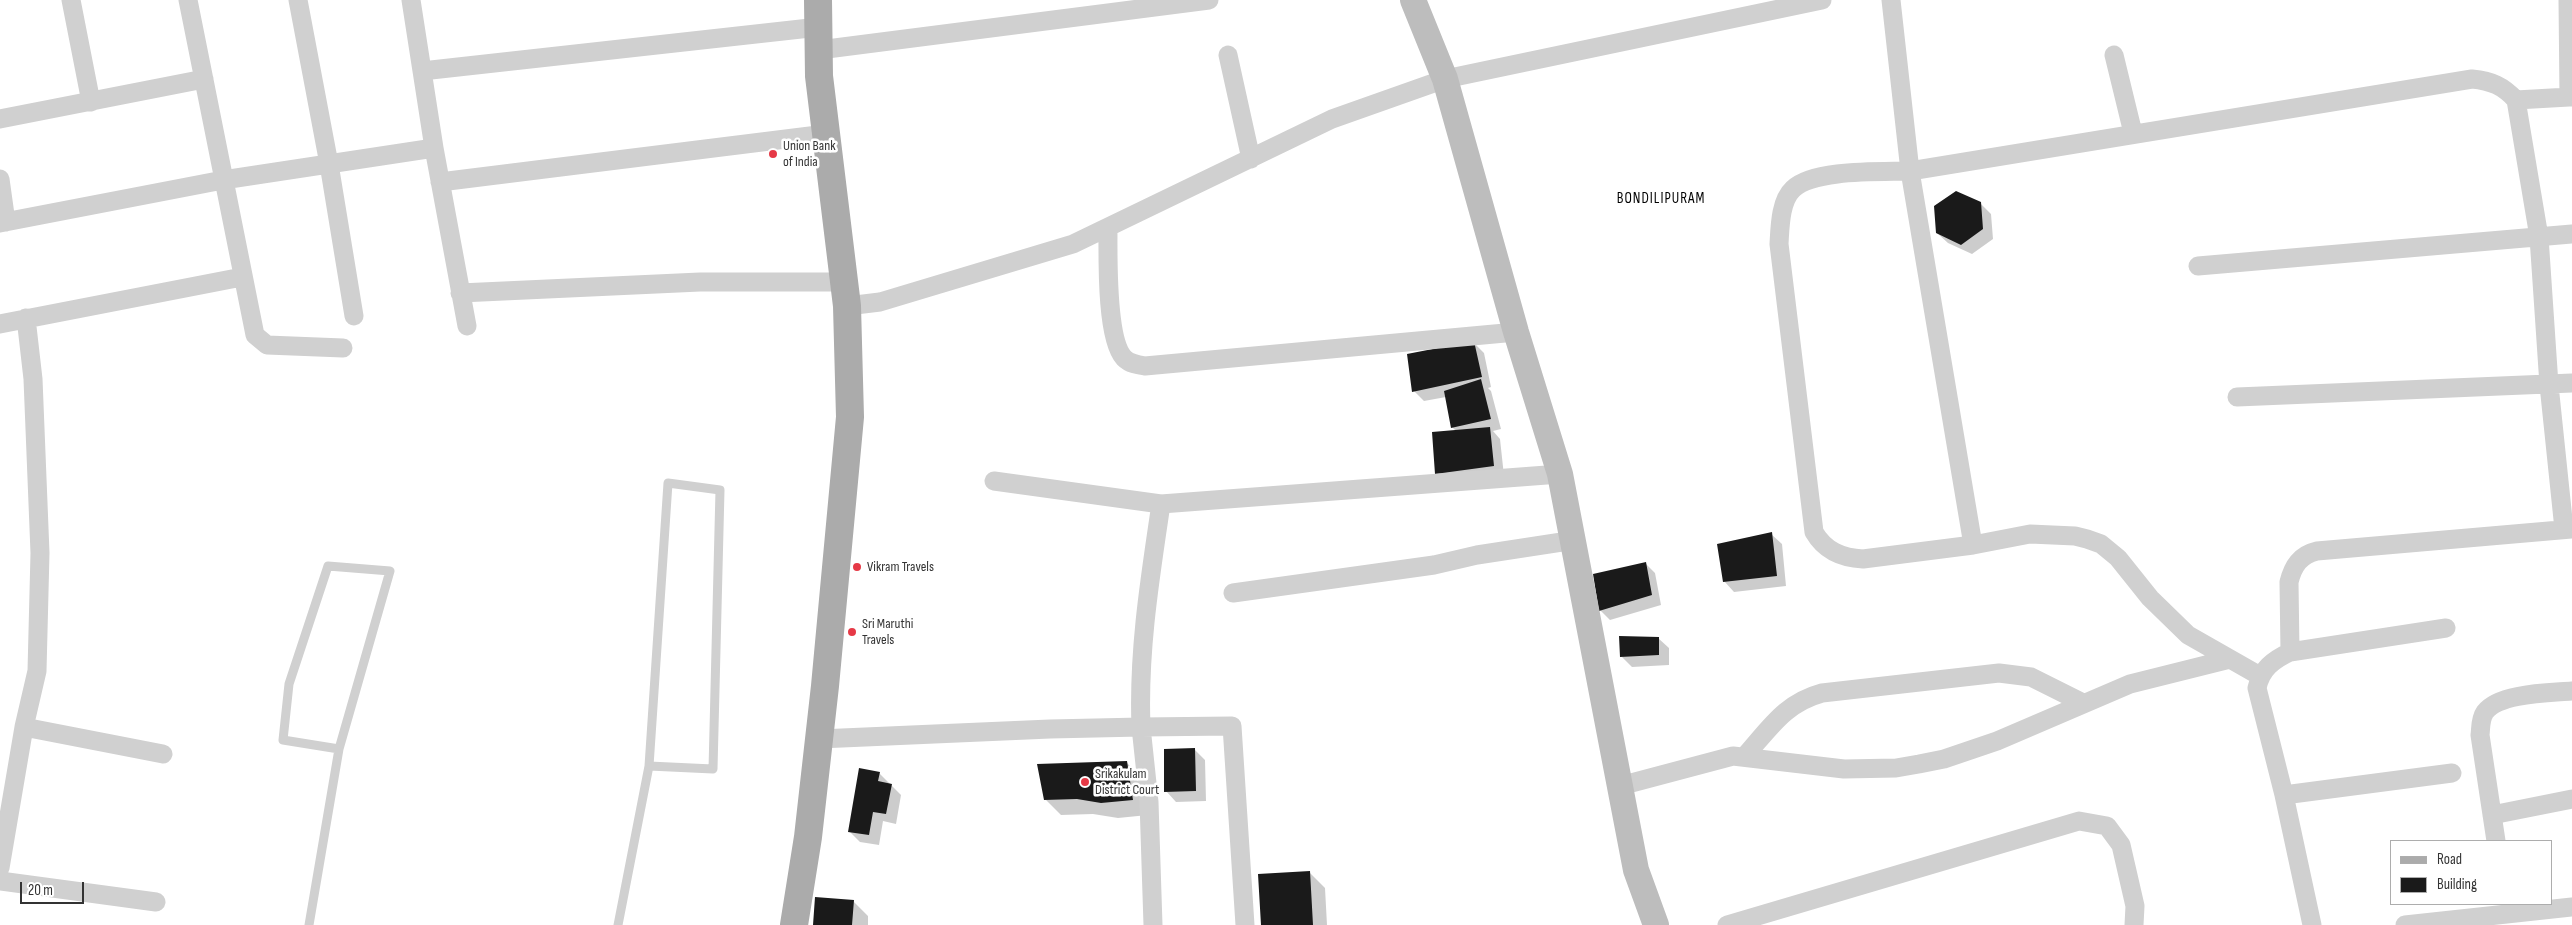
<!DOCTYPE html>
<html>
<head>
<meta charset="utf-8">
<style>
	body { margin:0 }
	#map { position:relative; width:2572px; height:925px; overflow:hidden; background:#fff; font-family:"Sofia Sans Condensed",sans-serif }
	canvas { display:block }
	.legend { position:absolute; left:2390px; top:840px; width:162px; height:65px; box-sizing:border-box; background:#fff; border:1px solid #adadad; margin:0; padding:6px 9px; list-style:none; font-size:15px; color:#333 }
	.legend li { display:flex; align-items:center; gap:10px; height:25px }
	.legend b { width:25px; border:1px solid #adadad }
	.scale { position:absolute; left:20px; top:882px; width:64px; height:22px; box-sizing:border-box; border:2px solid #333; border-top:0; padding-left:6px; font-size:15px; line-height:18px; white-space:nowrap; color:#333; -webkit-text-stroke:4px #fff; paint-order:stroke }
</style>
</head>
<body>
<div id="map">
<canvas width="2572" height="925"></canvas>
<ul class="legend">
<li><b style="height:6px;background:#ababab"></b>Road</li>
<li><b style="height:14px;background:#1a1a1a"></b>Building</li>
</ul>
<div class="scale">20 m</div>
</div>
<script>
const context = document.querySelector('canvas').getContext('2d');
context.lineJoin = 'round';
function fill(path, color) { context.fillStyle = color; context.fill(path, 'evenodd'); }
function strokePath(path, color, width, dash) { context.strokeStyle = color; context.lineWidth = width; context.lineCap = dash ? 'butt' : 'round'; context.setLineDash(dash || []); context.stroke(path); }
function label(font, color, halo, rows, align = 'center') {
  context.font = font + ' "Sofia Sans Condensed",sans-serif'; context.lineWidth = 5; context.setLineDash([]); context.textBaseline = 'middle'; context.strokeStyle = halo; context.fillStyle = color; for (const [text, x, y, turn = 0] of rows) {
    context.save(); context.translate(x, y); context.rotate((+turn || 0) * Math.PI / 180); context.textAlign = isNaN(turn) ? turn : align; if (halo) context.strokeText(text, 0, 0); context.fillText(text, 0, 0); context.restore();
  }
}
fill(new Path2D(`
	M1980,203L1991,214L1993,239L1972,254L1948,243L1937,233Z
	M1473,342L1484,353L1491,387L1488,388L1491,391L1501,429L1493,431L1500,439L1504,476L1446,484L1436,474L1456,431L1452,427L1446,397L1424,401L1414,391Z
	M1771,534L1782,544L1786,586L1734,592L1724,581Z
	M1645,563L1655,573L1661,605L1610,620L1600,610Z
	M1658,638L1669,648V665L1632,667L1622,657Z
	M1195,750L1205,760L1206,801L1176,802L1166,791Z
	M1126,762L1142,778L1148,815L1118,818L1093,814L1061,815L1045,799Z
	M879,773L901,795L896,824L883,821L879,845L860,842L849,831Z
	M1309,872L1325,888L1327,925H1263Z
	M853,901L868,916V925H814Z`), '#0003');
fill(new Path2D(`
	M1956,191L1981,202L1983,229L1961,245L1936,233L1934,206Z
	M1474,341L1482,377L1412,392L1407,354Z
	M1481,379L1491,419L1451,428L1444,391Z
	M1490,427L1494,466L1435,474L1432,432Z
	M1772,532L1777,576L1723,582L1717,544Z
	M1646,562L1652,595L1599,611L1593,574Z
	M1619,636L1659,637V655L1620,657Z
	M1195,748L1196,791L1164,792V749Z
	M1127,761L1133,800L1101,803L1077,799L1044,800L1037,764Z
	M859,768L880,772L878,781L892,784L886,814L873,812L869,835L848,832Z
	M1310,871L1313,925H1261L1258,874Z
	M815,897L854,900L852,925H813Z`), '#1a1a1a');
strokePath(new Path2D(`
	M309,925L339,749L390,571L328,566L289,684L283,740L339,749
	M618,925L649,766L668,483L720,490L713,769L649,766`), '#d0d0d0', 9);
strokePath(new Path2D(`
	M71,0L91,102
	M188,0L255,335L267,345L343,348
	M298,0L329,164L354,316
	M411,0L434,148L467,326
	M1891,0L1910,171L1973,545
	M2568,0L2569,97H2572
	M819,50L1209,0
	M1228,55L1251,159
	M2114,55L2133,133
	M422,71L819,27
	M2516,100L2539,237L2549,385L2564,529
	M0,119L204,79
	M0,179L6,222
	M440,182L826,134
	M0,223L223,180L434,148
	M1108,229C1108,256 1106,339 1124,358C1130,364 1138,365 1145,366L1516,332
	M2198,266L2572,234
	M460,293L700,282H845
	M847,306L880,302L1073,244L1332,119L1445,79L1822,0
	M0,324L242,277
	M2237,397L2572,383
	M994,481L1161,504
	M1233,593L1434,565L1477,555L1575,540
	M2446,628L2290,652L2289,582C2293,566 2300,555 2317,551L2572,529
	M2290,652C2273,660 2261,669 2257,688L2284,795L2312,925
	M2260,676L2188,635L2150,598L2118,558L2101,544L2087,539L2075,536L2030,534L1973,545L1863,559C1842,558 1825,551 1814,532L1779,244C1780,228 1780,201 1793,189C1813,169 1881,172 1910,171L2472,79C2492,81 2503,86 2516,100L2569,97
	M24,727L163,754
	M819,739L1050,729L1141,727C1138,652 1150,578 1161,504L1560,474
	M1745,756C1770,728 1785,703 1822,693L1999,673L2031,677L2083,703
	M1620,786L1733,756L1844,769L1896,768L1919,764L1944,759L1997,741L2130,684L2230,659
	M2284,795L2452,773
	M2492,815L2572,799
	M2496,841L2480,735C2481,728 2480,719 2485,712C2499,693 2550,693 2572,691
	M0,868L24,727L37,671L40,553L33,379L26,318
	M0,881L156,902
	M1153,925L1149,802L1141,727L1232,726L1245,925
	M1727,925L2079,821L2107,826L2121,845L2135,906L2134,925
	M2405,925L2572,907`), '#d0d0d0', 19);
strokePath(new Path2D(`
	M1413,0L1445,79L1516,332L1560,474L1636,870L1656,925`), '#bdbdbd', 26);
strokePath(new Path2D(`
	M794,925L808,837L825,686L850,417L847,306L819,76L818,0`), '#ababab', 28);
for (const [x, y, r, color] of [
	[773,154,5,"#e63946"],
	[857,567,5,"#e63946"],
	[852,632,5,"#e63946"],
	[1085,782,5,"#e63946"]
]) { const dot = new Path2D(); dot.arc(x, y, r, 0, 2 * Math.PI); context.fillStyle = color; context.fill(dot); strokePath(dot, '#fff', 2); }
label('14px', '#333', '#fff', [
	["Union Bank",783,146],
	["of India",783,162],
	["Vikram Travels",867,567],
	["Sri Maruthi",862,624],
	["Travels",862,640],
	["Srikakulam",1095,774],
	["District Court",1095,790]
], 'left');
context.letterSpacing = '1px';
label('15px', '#000', '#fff', [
	["BONDILIPURAM",1661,199]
]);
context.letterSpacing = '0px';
</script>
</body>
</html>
